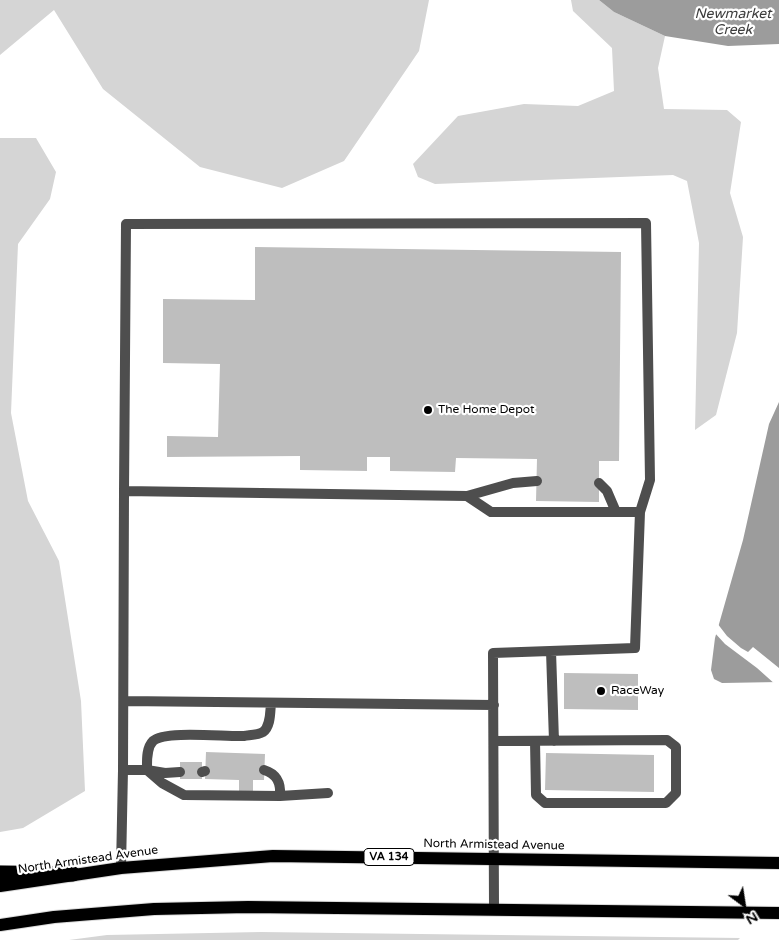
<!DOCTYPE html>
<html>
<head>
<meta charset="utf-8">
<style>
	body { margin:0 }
	#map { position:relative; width:779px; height:940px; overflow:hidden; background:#fff; font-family:"Varela Round",sans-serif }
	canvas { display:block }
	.north { position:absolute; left:719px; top:880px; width:50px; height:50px; -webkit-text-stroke:4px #fff; paint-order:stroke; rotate:149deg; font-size:14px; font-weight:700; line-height:20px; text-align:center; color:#000 }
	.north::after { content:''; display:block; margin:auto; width:18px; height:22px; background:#000; clip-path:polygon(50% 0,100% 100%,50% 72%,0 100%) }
</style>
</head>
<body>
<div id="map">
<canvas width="779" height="940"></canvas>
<div class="north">N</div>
</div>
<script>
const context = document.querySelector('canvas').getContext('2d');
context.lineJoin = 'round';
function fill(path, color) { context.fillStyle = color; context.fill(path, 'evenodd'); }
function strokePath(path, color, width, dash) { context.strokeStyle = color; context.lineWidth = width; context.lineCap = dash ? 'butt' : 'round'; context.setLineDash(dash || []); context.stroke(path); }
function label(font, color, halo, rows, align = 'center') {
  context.font = font + ' "Varela Round",sans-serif'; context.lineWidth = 4.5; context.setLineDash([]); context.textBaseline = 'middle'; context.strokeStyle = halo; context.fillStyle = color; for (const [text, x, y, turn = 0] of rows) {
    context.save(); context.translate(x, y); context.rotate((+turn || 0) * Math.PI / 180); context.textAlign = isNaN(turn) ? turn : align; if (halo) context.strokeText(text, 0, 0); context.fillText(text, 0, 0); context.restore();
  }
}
fill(new Path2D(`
	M0,0H429L419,51L344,161L282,188L200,167L103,89L54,10L0,55Z
	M571,0H599L614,12L665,36L658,68L664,109L727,110L741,122L730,193L743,237L737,333L716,415L695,430L699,243L687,181L673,175L435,184L418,177L413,164L458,116L524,104L578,106L614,91L612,48L573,11Z
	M0,138H36L56,172L50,199L18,244L11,413L28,501L59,561L81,701L85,791L23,828L0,832Z
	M261,932L740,938L738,940H69L107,935Z`), '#d5d5d5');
fill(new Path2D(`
	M599,0H779V44L728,46L665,36L614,12Z
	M779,402V682L722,683L714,679L711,670L715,638L743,540L769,424Z`), '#9c9c9c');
fill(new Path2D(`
	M717,623L727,636L741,648L748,652L753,647L779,668V685H776L757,668L725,644L714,632Z`), '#fff');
fill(new Path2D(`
	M255,247L621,252L619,461H599V502L536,501L537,459L456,458L455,472L390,471V457H367V471L300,470V456L167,457V436L218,437L220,364L163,363V299L255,300Z
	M564,673L638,674V710L564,709Z
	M206,752L265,754L264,780H253V792L239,791V780L205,779Z
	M546,753L654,755V792L545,790Z
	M180,762H202V779H180Z`), '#bebebe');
const primary = new Path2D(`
	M0,886L121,868L273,856L779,863
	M0,925L54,917L154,909L248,907L779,913`);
const motorway = new Path2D(`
	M0,873L73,874`);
strokePath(primary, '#dbdbdb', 14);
strokePath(motorway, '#dbdbdb', 16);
strokePath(new Path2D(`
	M599,483L607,491L616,512
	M124,491L126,224L646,223L650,480L640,512
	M467,496L513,483L537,481
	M551,651L554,741
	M124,701L494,705
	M494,741L667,740L676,747V793L666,803H545L536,795L535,741
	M123,770H147L162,783L184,795L280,796L328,793
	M264,770C277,774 281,783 280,796
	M180,772L165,773L147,770C147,761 146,748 153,741C165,730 226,737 244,736C250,735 258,735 263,732C271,726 270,712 271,703
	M202,772L205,771
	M121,868L123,770L124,491L467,496L491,512H640L635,648L493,653L494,909`), '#4e4e4e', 10);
strokePath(primary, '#000', 12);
strokePath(motorway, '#000', 15);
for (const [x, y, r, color] of [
	[428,410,5,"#000"],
	[601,691,5,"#000"]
]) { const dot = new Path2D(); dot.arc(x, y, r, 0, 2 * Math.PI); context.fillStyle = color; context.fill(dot); strokePath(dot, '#fff', 2); }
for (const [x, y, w] of [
	[389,857,50]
]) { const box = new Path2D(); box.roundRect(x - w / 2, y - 8.5, w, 17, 4); context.fillStyle = '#fff'; context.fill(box); strokePath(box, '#000', 1); }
label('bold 11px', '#000', null, [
	["VA 134",389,857]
]);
label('12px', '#000', '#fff', [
	["The Home Depot",438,410],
	["RaceWay",611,691]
], 'left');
label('12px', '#000', '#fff', [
	["North Armistead Avenue",494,845,1],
	["North Armistead Avenue",88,860,-8]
]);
label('italic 14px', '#3d3d3d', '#fff', [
	["Newmarket",733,14],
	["Creek",733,30]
]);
</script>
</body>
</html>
